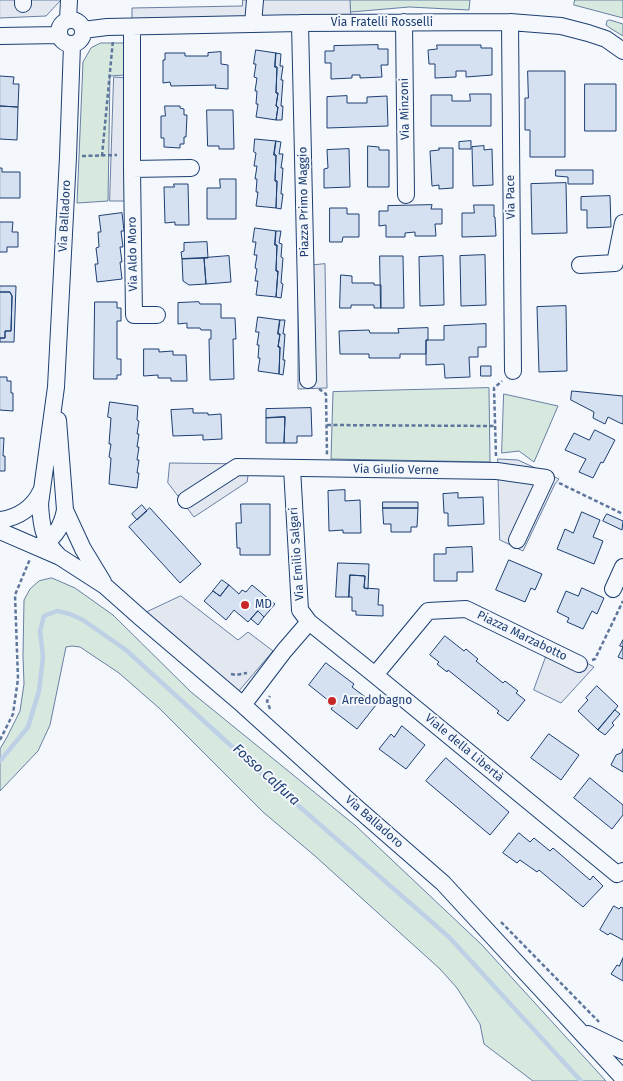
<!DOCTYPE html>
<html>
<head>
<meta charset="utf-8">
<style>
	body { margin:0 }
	canvas { display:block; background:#f4f7fb }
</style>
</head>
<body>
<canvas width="623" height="1081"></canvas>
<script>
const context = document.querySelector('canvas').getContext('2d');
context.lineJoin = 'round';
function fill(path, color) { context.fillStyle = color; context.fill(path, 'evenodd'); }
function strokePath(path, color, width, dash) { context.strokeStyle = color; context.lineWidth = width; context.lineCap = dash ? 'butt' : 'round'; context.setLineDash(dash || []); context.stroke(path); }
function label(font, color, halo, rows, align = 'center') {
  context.font = font + ' "Fira Sans",sans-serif'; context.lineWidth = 4; context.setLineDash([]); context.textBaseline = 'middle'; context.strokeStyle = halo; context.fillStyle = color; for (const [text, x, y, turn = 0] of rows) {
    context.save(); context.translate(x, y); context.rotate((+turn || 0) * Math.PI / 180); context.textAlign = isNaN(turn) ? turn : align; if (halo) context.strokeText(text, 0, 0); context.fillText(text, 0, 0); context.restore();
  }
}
const green = new Path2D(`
	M350,0H470L469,10L409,7L351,12Z
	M575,0H623V18L574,5Z
	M610,20L623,24V36L610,28L606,25L607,21Z
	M101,43H127L125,75L110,76L108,201L77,203L83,62L91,48Z
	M489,388L490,462L331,459L333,392Z
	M504,394L558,406L534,462L519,451L502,453Z
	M52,578L75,588L113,615L191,692L356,826L482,945L606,1081H533L484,1044L480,1024L457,988L440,969L315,856L263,812L159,708L119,673L80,647L72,646L66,647L50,725L38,751L0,791V749L7,737L20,711L24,684L23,656L24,600L30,589L39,581Z`);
fill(green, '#d7e8df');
strokePath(green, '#687fa3', 1);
const parking = new Path2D(`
	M0,0H61L46,16L0,18Z
	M243,0H350L351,23L132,27V8L242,6Z
	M114,77L128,78L130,201H110Z
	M325,264L327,388L298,389V267Z
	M498,459L518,460L559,479L555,484L523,551L500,540Z
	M170,463L250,464L247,482L194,517L168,483Z
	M181,596L238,640L248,632L273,651L238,692L145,613Z
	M551,643L594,667L561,703L534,690Z`);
fill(parking, '#e3e8f0');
strokePath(parking, '#687fa3', 1);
strokePath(new Path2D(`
	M0,761L28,727L39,691L43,657L40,631L44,616L57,611L70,614L83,620L126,650L262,774L449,937L581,1081`), '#bed0e5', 4.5);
const building = new Path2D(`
	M378,45V49H388V65H381L382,77L360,78V75H352V78L331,79V63H325V51H334V46Z
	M437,45H481V48H492V75L466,77V71H456V77L435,78V64H429L428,50L437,49Z
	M256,50L276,53L275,67H277L276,93H278L276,106L278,107L276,120L256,117L258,104H256L257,91H255L257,78L254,77L256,64H254Z
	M221,52V64L228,65V89L215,88L216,85L171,86L170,82L163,83V60H165V53H185V56H208V53Z
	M276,53L281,54L280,66H283L281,80H283L281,106H283L282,120H276L278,107L276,106L278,93H276L277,67H275Z
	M528,71H565V157H530V130H525V98H528Z
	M0,76L14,77L13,84H19L18,107L0,106Z
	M585,84H616V131H585Z
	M470,94H491V126H431V95H452V101H470Z
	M347,96V103H367V97L387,96L388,126L327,128V97Z
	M0,106L18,107L17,140L0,139Z
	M165,106H180V108L184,109V115H187L186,137H184V144H180V148L164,147V138H161V116H165Z
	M207,110H233L234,149H219V146H208Z
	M255,139L276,141L274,155H276L275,181H277L276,208L256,206L258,192H256L257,179H255L257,166H254L256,153L254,152Z
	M276,141L281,142L279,154H283L281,168H283L281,194H283L281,209L276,208L277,181H275L276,155H274Z
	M471,141V149H459V142Z
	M368,146L379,147V150H389V187H368Z
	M484,146V150L492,149L493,185L473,186L472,147Z
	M439,148H453V188L439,189V185L432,186L430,151L439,150Z
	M349,149L350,187L324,188V169L328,168L327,150Z
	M0,168H2V172H20V198H0Z
	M556,170H593V184H568V177L556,176Z
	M220,179H236V219H207V188H220Z
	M566,183L567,233L532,234L531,184Z
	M174,184H188L189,225H175V222L165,223L164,187H174Z
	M610,196L611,227L587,228V210H581V197Z
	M432,205L431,209H442V224H435L436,236H415V232L405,233V237H386V225L379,226V211H388V206Z
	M474,205H494V217H495L496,236L462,237V213H474Z
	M330,208H347V214H359V237H343L342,242H330Z
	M122,213L124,231H121L123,247H120L122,262H120L122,279L97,282L95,264H98L96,248L99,247L98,232H101L99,216Z
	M0,222H13L12,232H18V247H7V252H0Z
	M255,228L276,231L275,245H277L276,271H278L276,297L256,295L258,281H255L257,269L255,268L257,255H254L256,242H253Z
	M276,231H281L279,243L282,244L281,257L283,258L281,283L283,284L281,298L276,297L278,271H276L277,245H275Z
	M207,242L208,258L182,259L181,252L184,251V243Z
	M485,255L486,305L461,306L460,256Z
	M229,256L231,282L206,284L204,258Z
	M380,256H403L404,308H381Z
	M443,256L444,305L420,306L419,257Z
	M204,258L206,284L189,285L183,281L182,259Z
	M341,275L352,276V283H374V285H381V308H374V305H351V308H340Z
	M0,286H16L14,342H0V338H5V331H11L12,296L10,292H0Z
	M0,292H10L12,296L11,331H5V338H0Z
	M95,302H117V308H121V321H117V359H121V375H117V379H94Z
	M199,302L200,304H221V318H235L236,339H233L234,379L210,380L209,339H211V330H201L200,328H187V323L178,324V303Z
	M566,306L567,371L539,372L537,307Z
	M258,317L280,320L278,334H280L278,347H280L279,374L258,371L260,358H258L259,345H257L259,332H256Z
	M280,320H285L283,334H285L283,360H285L283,375L279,374L280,347H278L280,334H278Z
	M486,324V347H478V357H469L470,377L445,378L444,364L426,365V340H444V326Z
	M428,328V340H426V354H400V358H369V354H340L339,331L369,330L370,333H399L398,329Z
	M144,349H159V352L173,351V355H186L187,381H171V378H158V375L144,376Z
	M481,366H491V376H481Z
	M0,377H7V381H11V393H13V411L0,410Z
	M572,391L623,396V424L620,423L608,417L605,424L593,418L594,412L571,400Z
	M110,402L138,406L137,420L139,421L137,434H139L137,447H139L137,460H139L137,473H139L137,488L109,484L111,458L109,457L111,444H109L111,418L108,417Z
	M311,408L312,436H297V443H284L285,417L266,418V409Z
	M193,409V413H208V415L221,414L222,439L203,440V435L173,436L171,410Z
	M285,417L284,443H266V418Z
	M595,430L615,440L603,463L601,462L593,478L579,472L586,459L565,450L574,433L589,440Z
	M0,438H4L3,456H5V471H0Z
	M345,490V501L360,500L361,533H343V530L329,531L328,491Z
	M458,493V498L483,497L484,524L448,526V513H444L443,494Z
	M383,502H418V508H383Z
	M241,504H270V555H240V548H237L236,523H241Z
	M142,505L147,511L137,520L132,514Z
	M150,508L201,564L180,583L129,527Z
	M383,508H418L417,527H411V532H391V524H384Z
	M582,512L600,520L593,537L603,541L594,564L557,549L565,529L573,533Z
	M607,514L623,521L622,530L603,521Z
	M472,547L473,572H457V581H434V554H446V548Z
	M509,560L542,574L535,590L531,588L525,602L496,590Z
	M338,563L369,564L368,589L364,588L365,576L350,575L349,597H336Z
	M350,575L365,576L364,588L379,589L378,605H383V616L356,615V611H352V597H349Z
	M222,580L229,585L220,596L213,591Z
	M229,585L239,594L242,590L246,592L252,585L275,604L264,617L258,611L248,622L234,610L226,620L204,601L213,591L220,596Z
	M582,588L604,598L597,614L592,611L583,629L567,622L569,618L557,612L566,591L578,596Z
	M258,611L264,617L258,625L251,619Z
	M445,636L464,651L466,649L478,659L476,661L503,683L505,681L518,691L516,693L525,700L508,721L497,713L499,711L448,670L447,672L437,664L439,662L430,655Z
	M623,640V659L618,657L623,647L620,646Z
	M326,663L354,684L352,687L376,705L357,729L331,709L334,705L309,685Z
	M597,686L618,706L598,730L578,711L588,700L586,698Z
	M615,710L620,714L612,723L614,725L605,735L598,730Z
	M402,726L425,745L406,769L379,749L391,734L394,737Z
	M549,734L579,755L561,780L531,758Z
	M623,749V772L611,765L616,755L621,753Z
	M446,758L509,812L490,835L426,781Z
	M590,778L623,805V815L612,829L574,798Z
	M519,833L530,842L534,838L550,851L553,848L590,880L593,876L603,886L583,907L539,870L537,872L520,860L517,863L503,853Z
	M614,906L619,909L621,907L623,908V940L610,933L608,935L600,930Z
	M623,958V981L611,974L617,965L619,966Z`);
fill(building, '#d5e0f0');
strokePath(building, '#1d3f73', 1);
const minor = new Path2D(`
	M23,4V0
	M59 32a12 12 0 1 1 24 0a12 12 0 1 1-24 0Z
	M68,20L69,0
	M404,22L406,195
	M510,22L513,371
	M300,23L308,380
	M253,24L255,0
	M132,27V169L134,315H157
	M83,30L107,27L300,23L510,22L561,26L588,33L606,39L623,51
	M0,36L59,35
	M132,169L191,168
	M580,265L615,263L623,223
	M186,500L237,467L497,471L546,478L517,540
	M65,510L83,549L103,582
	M0,520C18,518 34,507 41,491
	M0,531L60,557L105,586L141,618L243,705L357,808L443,883L623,1078
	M38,546C55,540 62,526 65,510L58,420
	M58,555C43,541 41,523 40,504L56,387L68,157L72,45
	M613,589L623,567
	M309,622L375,675L617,874L623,871
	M375,675L428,611L466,609L579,664
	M243,705L284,651L309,622L300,610L292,468
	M588,1034L623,1051`);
strokePath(minor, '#1d3f73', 18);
strokePath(new Path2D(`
	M82,156L117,155
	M102,156L113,40
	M319,389L326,394L327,455
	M327,425L495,426
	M496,456L494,388L502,381
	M559,483L623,514
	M592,660L595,659L623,601
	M231,674L236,675L247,673
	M270,709L267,701L270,696
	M0,740L13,714L18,679L15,595L30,559
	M501,922L599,1022`), '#5e769c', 2.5, [4, 2.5]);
strokePath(minor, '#f4f7fb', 16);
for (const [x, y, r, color] of [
	[245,605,5,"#c62828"],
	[332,701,5,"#c62828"]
]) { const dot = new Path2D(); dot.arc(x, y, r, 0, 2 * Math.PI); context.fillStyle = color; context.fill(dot); strokePath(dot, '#f4f7fb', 2); }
label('12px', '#1d3f73', '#f4f7fb', [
	["Via Fratelli Rosselli",382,23],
	["Via Minzoni",405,109,-91],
	["Via Pace",511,197,-91],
	["Piazza Primo Maggio",304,202,-91],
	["Via Balladoro",65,216,-87],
	["Via Aldo Moro",133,254,-91],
	["Via Giulio Verne",396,470,1],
	["Via Emilio Salgari",297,554,-94],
	["Piazza Marzabotto",522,636,26],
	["Viale della Libertà",464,748,40],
	["Via Balladoro",374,822,41]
]);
label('12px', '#1d3f73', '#f4f7fb', [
	["MD",255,605],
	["Arredobagno",342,701]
], 'left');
label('italic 14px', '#1d3f73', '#f4f7fb', [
	["Fosso Calfura",266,775,42]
]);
</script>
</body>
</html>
